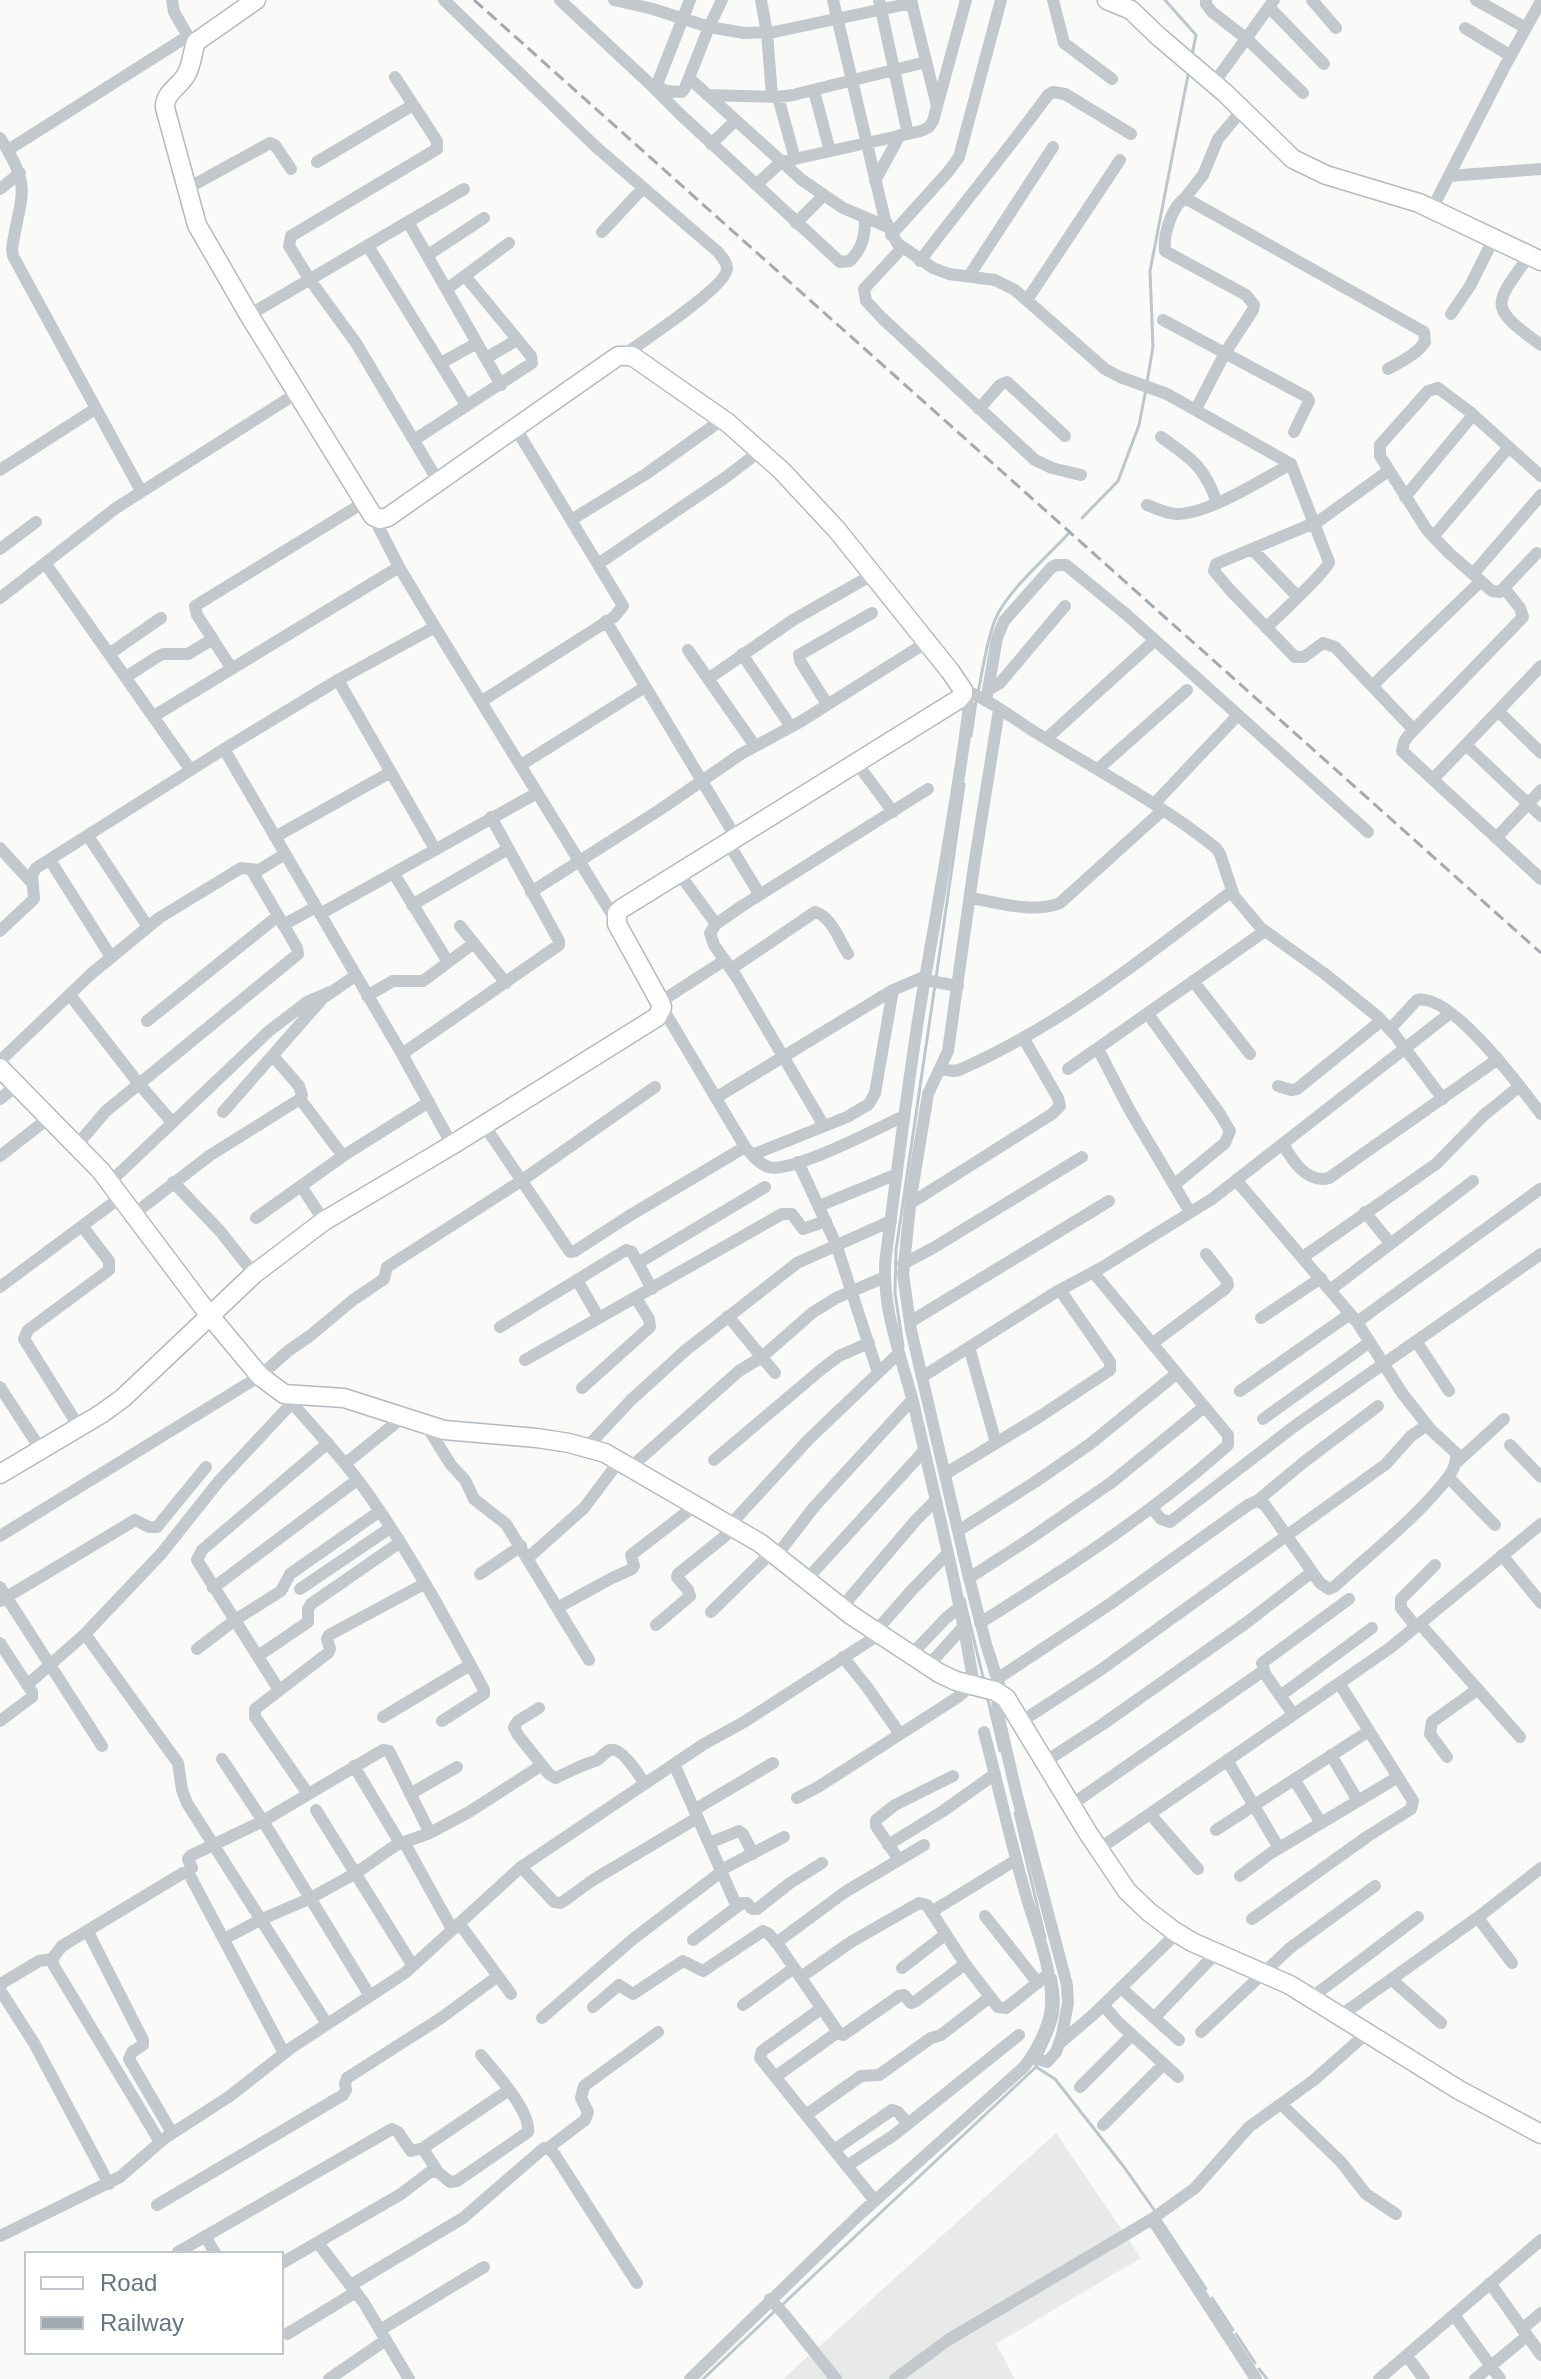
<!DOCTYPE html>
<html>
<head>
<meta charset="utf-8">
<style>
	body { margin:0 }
	#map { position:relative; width:1541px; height:2379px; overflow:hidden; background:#fafaf8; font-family:Arial,sans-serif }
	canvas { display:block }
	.legend { position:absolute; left:24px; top:2251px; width:260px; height:104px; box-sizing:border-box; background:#fff; border:2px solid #c1c8cd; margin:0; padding:10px 14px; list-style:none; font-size:24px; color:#657683 }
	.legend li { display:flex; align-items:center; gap:16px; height:40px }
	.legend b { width:40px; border:2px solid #c1c8cd }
</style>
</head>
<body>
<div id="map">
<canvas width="1541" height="2379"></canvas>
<ul class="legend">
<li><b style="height:10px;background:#fff"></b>Road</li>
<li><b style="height:10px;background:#a2aab0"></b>Railway</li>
</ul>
</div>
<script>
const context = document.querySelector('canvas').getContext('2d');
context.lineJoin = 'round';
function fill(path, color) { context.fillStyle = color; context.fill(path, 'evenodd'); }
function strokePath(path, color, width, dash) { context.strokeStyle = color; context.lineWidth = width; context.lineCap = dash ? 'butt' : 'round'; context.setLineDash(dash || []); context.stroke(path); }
fill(new Path2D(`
	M1056,2133L1141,2258L996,2344L1015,2379H783Z`), '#e8e9e9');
strokePath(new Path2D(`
	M1165,0L1196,35L1192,55
	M1147,382L1153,347L1150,271L1189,70
	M1082,518L1118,481L1139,425L1146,389
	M978,693C983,669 986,643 995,620C1006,592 1047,557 1068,534
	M971,736L976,701
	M936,978L964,784
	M903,1346L895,1293L896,1250L935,985
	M964,1599L984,1681
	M987,1696L1000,1751
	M1015,1813L1045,1938
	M1041,2056C1056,2024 1063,2013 1055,1976
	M1036,2067L1055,2079L1124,2167L1155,2211
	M1159,2218L1206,2289
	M1212,2298L1233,2330
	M782,2305L1036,2067L1038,2063
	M1236,2334L1255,2363
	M1259,2369L1267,2379
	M703,2379L776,2310`), '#bbc7cb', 3);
const secondary = new Path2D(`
	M1107,0L1131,10L1158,36L1225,93L1293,159L1326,175L1419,203L1541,261
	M0,1068L101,1171L210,1316L260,1376L284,1394L344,1398L444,1430L537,1438L569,1443L605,1453L760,1543L851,1615L939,1673L956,1681L995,1691L1006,1698L1088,1833L1127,1891L1149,1912L1174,1931L1192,1942L1290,1985L1459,2090L1541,2134
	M0,1474L101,1414L123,1398L254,1274L324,1221L452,1145L657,1017L662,1007L660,1002L617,924V913L621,909L959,699L963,694V690L950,671L837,530L782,471L728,423L632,356H618L388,517L380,519L373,516L249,315L197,225L165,108C164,93 179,87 186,75C192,65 192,53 196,42L256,0`);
strokePath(secondary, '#b3babf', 21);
strokePath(new Path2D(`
	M172,0L174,12L192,43
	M444,0L596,147L718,252C722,257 727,262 727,269C726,287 643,341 625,354
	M560,0L650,84L667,91L682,92L685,88L709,27L722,0
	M614,0L653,9L709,27L744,33L774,32L912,3
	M761,0L767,33L772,96
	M833,0L885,220L897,243L933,268L949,274L995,280L1015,290L1105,369L1120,377L1167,394L1291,464L1329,562C1326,572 1278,616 1266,628
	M879,0L908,134
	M911,0L937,106
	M1053,0L1064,43L1112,79
	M1206,0V4L1212,12L1247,39L1303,93
	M1312,0L1336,28
	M1476,0L1526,28
	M1269,7L1324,64
	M1465,28L1511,56
	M395,77L437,141V149L291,236L289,246L310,280L356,343L438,481
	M689,78L802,180L843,208L888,227
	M1214,83L1274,0
	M650,84L681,115L840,262L850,261C863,247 865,237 865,218
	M656,87L690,0
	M814,91L830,151
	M707,95L778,97L793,95L926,62
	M778,97L795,159
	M0,138C34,190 20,194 12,249L13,256L141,491
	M711,144L735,121
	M8,150L188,36
	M317,162L413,105
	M1449,176L1541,169
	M875,181L900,135
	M756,185L781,162L921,131L929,127L933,121L966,0
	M188,188L270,143L275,145L291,169
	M0,189L20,173
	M1185,198L1203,175L1218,139L1242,110
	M1432,209L1506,64L1541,1
	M408,222L501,385
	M796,223L824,195
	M602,232L643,188
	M891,235L948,172L959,157L1001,0
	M368,246L466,405
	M902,248L864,289L866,301L882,318L1035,460L1052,468L1081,475
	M428,255L484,218
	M1529,256C1493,306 1488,306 1541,345
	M920,261C962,205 1007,151 1048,95L1053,92L1065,94L1131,134
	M969,276L1053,147
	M447,289L509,243
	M1027,300L1120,160
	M1451,314L1470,286L1493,240
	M249,315L464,189
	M1163,320L1307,397L1309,401L1294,432
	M486,358L517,340
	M441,363L477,343
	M979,409L1000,385L1007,382L1065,436
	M1196,409L1225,353L1253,310L1254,305L1246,295L1165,251C1163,235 1172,206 1185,198L1424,332L1425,342C1416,355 1402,361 1388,369
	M1161,437C1191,458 1205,467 1217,503
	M414,440L532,363L531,356L465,276
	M0,470L95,409
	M1388,471L1319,521L1216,564L1214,571L1230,590L1295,657H1304L1323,643L1335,647L1414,730
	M1405,497L1473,415
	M1147,505C1157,509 1167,514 1177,514C1209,514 1261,480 1291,464
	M373,516L399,567L435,627L615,919
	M571,520L646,474L723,419
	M1433,537L1509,447
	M0,549L36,522
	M1252,549L1297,596
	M1537,553L1500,592L1492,591L1449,553L1427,530L1380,456V445L1428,391L1438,388L1470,412L1541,476
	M45,563L190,769
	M598,564L726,477L760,451
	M1473,574L1541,495
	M1504,588L1520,608L1523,617L1408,736L1404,742L1402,751L1541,879
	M0,598L116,508L297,393
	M606,621L735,836
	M688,650L755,746
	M109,654L161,618
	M742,654L791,727
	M232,669L197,615L195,606L363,503
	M126,677L157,657L163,654H188L213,639
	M708,679L793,620L872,575
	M338,680L435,849
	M1373,685L1481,581
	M963,690C992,700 1017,722 1043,737C1102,773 1162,805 1216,848L1220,854L1234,896L1261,928L1325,974L1377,1016L1395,1035L1443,1099
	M988,690L1000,683L1065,606
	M963,694L968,705V714C956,806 939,898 923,990C908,1078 898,1167 886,1255C880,1309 903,1359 915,1410C936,1502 959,1593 974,1685
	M482,701L614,617L623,606L515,427
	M986,701L997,638L1004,621L1051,568L1056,565H1066L1127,615L1368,832
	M827,704L800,661L799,655L872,613
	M999,710L974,866L948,1051L928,1094L911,1197L903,1274L911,1330L969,1578L986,1644L1002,1694
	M1498,711L1541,753
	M154,716L399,567
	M1046,739L1155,640
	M1466,745L1541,816
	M224,749L402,1054L452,1145
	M856,762L893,812
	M521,765L645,687
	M1098,769L1187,690
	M1433,779L1541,666
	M1154,804L1238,715
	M88,836L148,927
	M275,837L391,772
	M1496,838L1541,790
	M727,841L760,895
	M0,848L33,884
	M50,860L111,957
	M678,872L716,924
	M394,874L448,962
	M531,892L661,809L741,754L800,722L927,642
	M970,898C997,902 1033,914 1060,903L1163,810
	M412,905L508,849
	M320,914L537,793
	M283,925L316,907
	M460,926L506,983
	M0,931L34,899L32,875L36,868L224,749L338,680L435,627
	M731,969L815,912C832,917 839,940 848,954
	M925,980L958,986
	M1193,981L1250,1054
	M70,995L139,1084L172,1122
	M367,996L393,981H423L474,943
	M660,1002L725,960
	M662,1007L745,1147C752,1155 759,1164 769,1167C791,1174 880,1127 904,1116
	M1148,1014L1220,1114L1230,1131L1225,1143L1174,1185
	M147,1021L278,916
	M1390,1029L1417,1000C1451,992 1522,1089 1541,1114
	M1098,1049L1129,1109L1190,1212
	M402,1054L559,945V941L491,817
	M0,1061L91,974L159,918L241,868L259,870L285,854
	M940,1069L954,1071L959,1070C1060,1026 1145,957 1232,891
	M1068,1069L1265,931
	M1278,1086L1291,1090L1297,1089L1381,1021
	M717,1097L893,990L926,976
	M0,1099L17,1085
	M300,1099L343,1156
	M223,1112L323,998L355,976
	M484,1125L570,1252L575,1251L629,1216L745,1147
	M824,1126L737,978L714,945L710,933L716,924L742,906L928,789
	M1283,1144C1292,1160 1307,1184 1329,1178L1498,1059
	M77,1145L106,1111L298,954L297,948L252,871
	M752,1155L847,1117L869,1104L875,1093L893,990
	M0,1156L50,1117
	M798,1162L836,1244L878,1373
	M110,1182L269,1031L307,1002L330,992
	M173,1182L220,1231L254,1274
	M301,1186L324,1221
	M911,1203L1052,1114L1060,1106L1058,1098L1024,1039
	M819,1206L897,1174
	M1365,1212L1390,1243
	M134,1214L209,1156L300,1099L302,1095L299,1086L273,1056
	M256,1218L343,1156L429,1102
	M1303,1257L1436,1164L1484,1115L1520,1086
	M638,1263L765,1187
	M903,1264L933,1248L1082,1157
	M577,1280L599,1318
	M0,1287L121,1197
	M1330,1290L1473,1181
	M728,1316L775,1373
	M1261,1318L1321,1278
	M910,1322L1109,1201
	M1357,1322L1540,1189
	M500,1327L626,1250L632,1252L652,1289
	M1416,1341L1449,1391
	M1153,1343L1225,1289L1228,1285L1227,1281L1206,1254
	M969,1347L996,1443
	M525,1360L782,1214H792L803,1229L826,1221
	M922,1377L1056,1292L1101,1268L1212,1199L1449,1014
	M0,1387L41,1450
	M582,1388L650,1327L649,1319L636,1298
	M1240,1391L1350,1314
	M284,1394C314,1428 345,1461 371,1498C413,1558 449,1625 484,1690V1694L442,1721
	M1263,1419L1370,1342
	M426,1425L451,1465L465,1480L474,1499L506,1524L589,1660
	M79,1427L24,1339L28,1330L109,1270V1261L82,1226
	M1510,1445L1541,1477
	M587,1447L631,1400L686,1350L797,1263L891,1221
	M714,1460L823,1368L839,1356L869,1343
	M1457,1462L1504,1419
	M345,1464L403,1417
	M631,1467L739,1371L762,1357L812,1313L836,1298L885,1277
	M945,1474L1039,1417L1110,1370V1362L1060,1290
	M1448,1477L1495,1525
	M1257,1501L1304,1462L1378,1406
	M1152,1508L1161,1519L1170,1522L1296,1425L1541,1254
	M730,1525L808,1440L899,1353
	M958,1531L1035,1482L1090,1444L1176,1374
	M0,1536L260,1376L288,1351L311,1335L353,1300L384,1279L387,1267L521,1181L655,1087
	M777,1555L814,1507L912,1400
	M1502,1555L1541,1603
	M528,1558L584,1508L620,1460
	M480,1574L521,1546
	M969,1578L1028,1540L1112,1482L1204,1407
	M807,1579L923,1452
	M0,1587L102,1746
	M213,1588L357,1480
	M300,1589L390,1528
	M0,1601L135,1520L149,1527H157L206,1467
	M842,1607L916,1520L935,1501
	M557,1608L612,1578L632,1569L634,1566L631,1555L696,1505
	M711,1612L772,1552
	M980,1623C1066,1569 1152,1513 1228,1445V1435L1093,1272
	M1420,1624L1520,1737
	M656,1625L690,1596L688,1590L677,1577L678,1574L735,1528
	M1416,1627L1401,1608V1599L1435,1565
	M876,1631L911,1591L948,1553
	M85,1634L178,1763L182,1790L187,1803L327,2024
	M0,1643L32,1692V1697L0,1721
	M197,1649L235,1620L281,1591L290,1574L380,1511
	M911,1655L946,1618L960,1607
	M258,1656L308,1622V1609L311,1604L399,1543
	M843,1657L867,1687L900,1734
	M928,1666L964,1626
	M997,1679L1110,1604L1248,1505L1257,1501L1265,1505L1320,1583L1329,1589L1334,1587C1370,1554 1421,1514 1449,1476C1454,1469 1457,1462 1456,1453L1431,1430L1402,1393L1357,1322L1236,1180
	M27,1685L85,1634L161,1554L219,1481L292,1403
	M279,1690L197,1560L202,1550L328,1443
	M998,1692L997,1709L1016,1792L1067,1985L1068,2003L1062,2035L1056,2052L1047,2062L1031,2057
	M1280,1696L1372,1628
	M539,1708L518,1721L514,1727L518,1735L549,1774L556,1778L560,1776C572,1770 582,1765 595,1761C601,1759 604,1752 610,1750C621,1746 639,1775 645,1784
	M1293,1714L1265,1674L1262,1663L1349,1599
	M383,1717L470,1665
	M1022,1721L1099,1671L1386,1464L1411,1436L1427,1425
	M1331,1755L1358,1801
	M1447,1757L1430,1734L1432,1722L1478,1689
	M222,1759L263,1821L370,1996
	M1227,1760L1279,1848
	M1046,1761L1103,1724L1246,1623L1312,1572
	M674,1764L737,1907
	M354,1766L400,1843
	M1294,1779L1321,1823
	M308,1794L255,1717V1709L328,1653L330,1649L327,1639L329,1635L424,1584
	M410,1794L457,1767
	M797,1798L818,1787L958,1697L972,1685
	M1071,1805L1263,1671
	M316,1810L413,1966
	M694,1810L773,1763
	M1150,1814L1198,1869
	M1216,1830L1369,1731
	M404,1842L452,1929
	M709,1843L739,1831L743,1834L753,1854
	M888,1845L943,1811L995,1774
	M1099,1849L1390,1648L1541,1524
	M899,1860L876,1826V1820L895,1805L953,1776
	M521,1867L554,1902L561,1903L593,1880L697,1818
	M721,1870L784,1837
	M186,1873L192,1868L188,1859L190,1856L263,1821L383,1750L389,1751L430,1833
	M1240,1876L1271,1853L1398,1777
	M931,1912L1016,1860
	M985,1916L1038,1983
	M1478,1918L1512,1963
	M1252,1919L1368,1836L1411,1809L1413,1801L1339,1683
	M459,1923L511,1994
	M88,1932L143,2040V2045L132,2052L129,2059L172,2133
	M224,1939L262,1919L309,1899L356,1873L396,1845L430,1833L469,1812L542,1765
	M693,1940L742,1903H747L752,1909H757L790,1883L822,1863
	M776,1943L845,1892L924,1845
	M902,1968L946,1934
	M801,1977L851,1942L919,1903L927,1905L965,1964L998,2007L1006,2008L1047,1975
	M1391,1979L1441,2023
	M0,1988L2,1983L39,1961L52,1959
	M1121,1988L1179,2040
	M0,1990L34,2043L109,2184
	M1311,1998L1418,1917
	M743,2005L794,1968
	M1103,2005L1118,2022L1178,2077
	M593,2007L619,1985L633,1994L683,1961L703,1971L763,1931L769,1934L779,1946L838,2032L843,2035L899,1996L904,1995L911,2003L916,2001L965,1964
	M822,2008L762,2051L760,2058L875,2201
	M1340,2016L1481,1915L1541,1868
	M542,2018L633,1939L721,1872
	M1154,2018L1217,1952
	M1201,2032L1290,1948L1375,1886
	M1060,2043L1094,2014L1177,1933
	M775,2077L838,2032
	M1080,2087L1132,2035
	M1281,2104L1341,2162L1366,2194L1396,2214
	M806,2115L861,2076L879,2075L931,2038L941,2035L990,1997
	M1103,2125L1164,2064
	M160,2142L54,1966L52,1959L62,1946L183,1873L189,1874L284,2053
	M548,2148L585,2120L588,2112L581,2098L584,2086L658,2032
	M834,2150L892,2110L898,2112L908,2124
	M847,2166L894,2135L1019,2035
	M438,2172L425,2152L426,2146L509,2090
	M157,2205L343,2095L346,2090L345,2084L347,2078L441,2018L498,1976
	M1152,2219L1256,2379
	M0,2236L120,2177L165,2138L230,2096L291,2048L405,1973L521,1867L704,1744L744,1722L880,1634
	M205,2236L215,2253
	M318,2243L364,2303L409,2379
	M178,2252L392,2129L398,2132L411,2151L424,2148
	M282,2263L401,2194L430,2172H438L450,2182L457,2181L528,2132C531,2111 494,2071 481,2055
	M1490,2283L1541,2355
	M351,2285L463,2218L544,2148H548L555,2155L637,2283
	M770,2299L784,2314L836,2379
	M1454,2315L1500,2379
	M1522,2329L1541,2313
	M380,2330L484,2267
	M287,2334L356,2292
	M1407,2356L1424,2379
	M329,2379L386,2340
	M690,2379L859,2215L1024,2067C1036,2052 1050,2025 1051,2006C1053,1968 1035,1928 1025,1892C1010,1839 998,1785 984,1732
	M895,2379L948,2340L1152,2219L1195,2188L1249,2127L1314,2080L1367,2033
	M1379,2379L1541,2240
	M1475,2379L1527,2336`), '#c3c8cc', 12);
strokePath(secondary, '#fff', 18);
strokePath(new Path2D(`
	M474,0L1541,953`), '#a2aab0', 3, [12, 6]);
</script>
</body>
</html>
